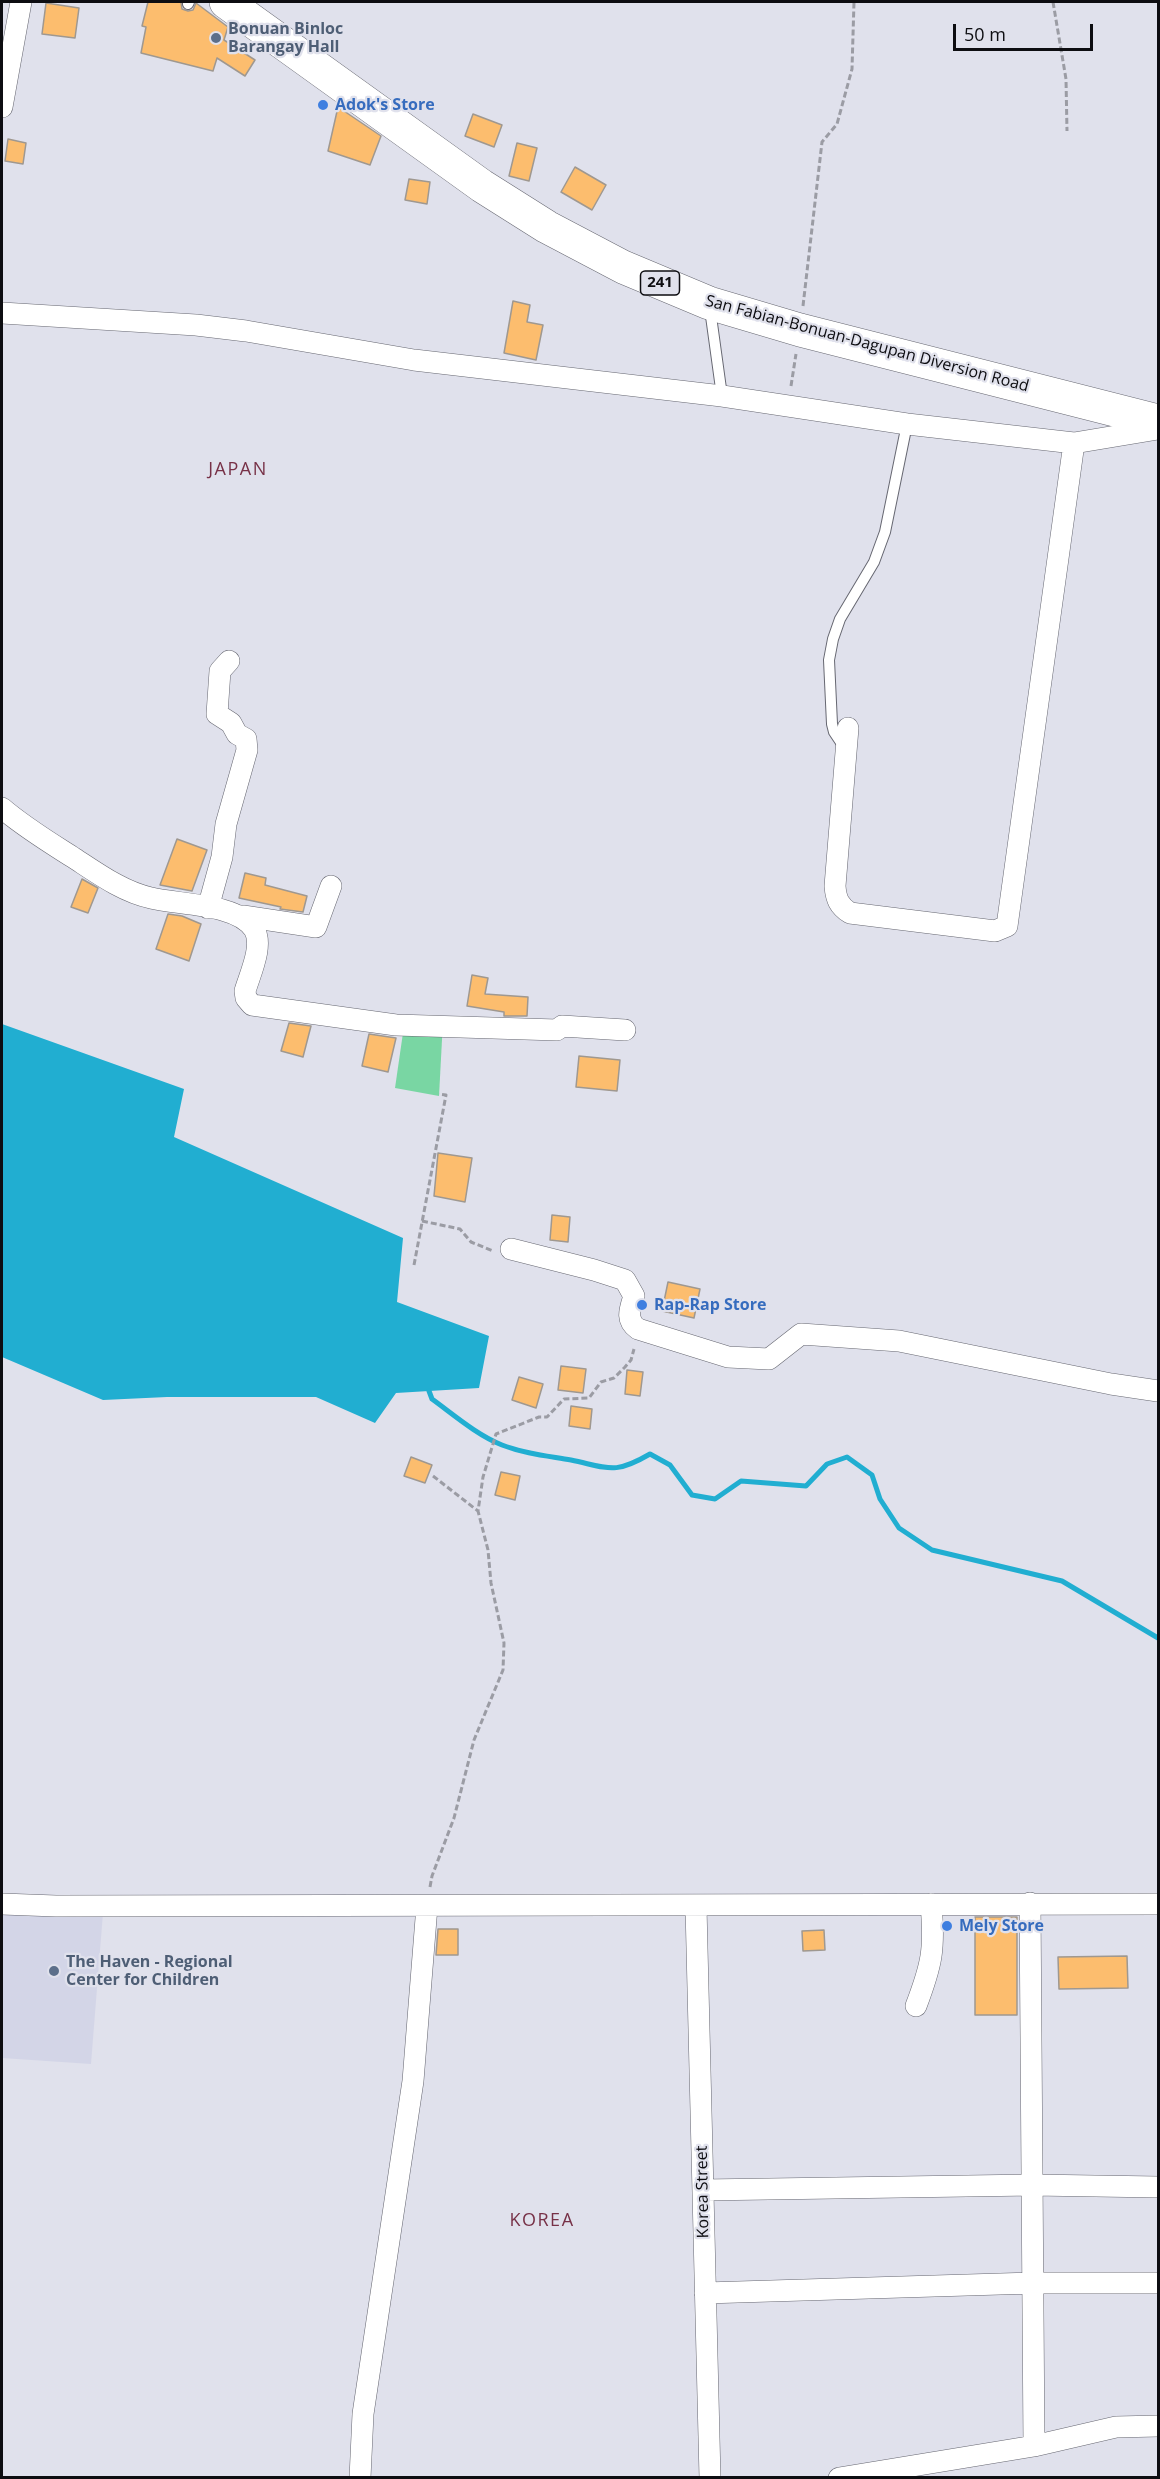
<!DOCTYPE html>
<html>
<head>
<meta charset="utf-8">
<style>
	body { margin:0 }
	#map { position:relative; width:1160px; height:2479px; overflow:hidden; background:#e0e1ec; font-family:"Open Sans",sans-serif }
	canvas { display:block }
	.frame { position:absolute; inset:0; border:3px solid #0d0d11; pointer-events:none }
	.scale { position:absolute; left:953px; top:24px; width:140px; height:27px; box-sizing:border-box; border:3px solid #0d0d11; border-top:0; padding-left:8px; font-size:18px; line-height:21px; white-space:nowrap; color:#0d0d11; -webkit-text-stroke:4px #e0e1ec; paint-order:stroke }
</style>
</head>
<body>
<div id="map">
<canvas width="1160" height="2479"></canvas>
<div class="frame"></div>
<div class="scale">50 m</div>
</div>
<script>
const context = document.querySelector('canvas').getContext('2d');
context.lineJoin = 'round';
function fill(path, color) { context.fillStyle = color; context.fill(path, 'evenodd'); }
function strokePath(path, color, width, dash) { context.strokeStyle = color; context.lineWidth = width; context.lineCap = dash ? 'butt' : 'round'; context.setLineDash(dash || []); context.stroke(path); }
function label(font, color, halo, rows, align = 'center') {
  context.font = font + ' "Open Sans",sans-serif'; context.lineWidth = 4.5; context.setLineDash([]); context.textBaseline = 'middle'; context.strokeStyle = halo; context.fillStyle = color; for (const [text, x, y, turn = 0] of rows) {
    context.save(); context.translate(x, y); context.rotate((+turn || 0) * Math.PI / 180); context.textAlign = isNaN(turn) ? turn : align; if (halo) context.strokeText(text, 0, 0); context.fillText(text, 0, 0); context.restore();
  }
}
fill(new Path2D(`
	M2,1910L103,1913L91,2064L2,2058Z`), '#d3d5e7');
fill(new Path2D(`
	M405,1019L443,1021L439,1096L395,1088Z`), '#79d6a3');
fill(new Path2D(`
	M2,1024L184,1089L174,1137L403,1238L397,1302L489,1336L479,1388L396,1393L375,1423L316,1397H167L103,1400L2,1357Z`), '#21aed1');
strokePath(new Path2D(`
	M429,1391L432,1399C454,1415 477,1435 502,1445C525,1454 548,1456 571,1460C609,1468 614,1475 650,1454L670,1465L692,1495L715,1499L741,1481L806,1486L827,1464L847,1457L872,1475L880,1499L899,1528L932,1550L1062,1581L1158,1638`), '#21aed1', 5);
const building = new Path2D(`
	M148,2H181L182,9L188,11L193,10L196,3L228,27L224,40L255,60L245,76L217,58L213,71L141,53L146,27L142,26Z
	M46,3L79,8L75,38L42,34Z
	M338,107L381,136L370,165L328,151Z
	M473,114L502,125L494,147L465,136Z
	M8,139L26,143L23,164L5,161Z
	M517,143L537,148L529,181L509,176Z
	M575,167L606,185L592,210L561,192Z
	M409,179L430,182L427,204L405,200Z
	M513,301L530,305L527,322L543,325L536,360L504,353Z
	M177,839L207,850L192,891L160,885Z
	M245,873L266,878L265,885L307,896L303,912L280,909L281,907L239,898Z
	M82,879L98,888L88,913L71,907Z
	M168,914L182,916L201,924L189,961L156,949Z
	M472,975L488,978L485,994L528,997L527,1016H504V1012L467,1006Z
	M289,1023L311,1026L303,1057L281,1051Z
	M369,1034L396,1038L388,1072L362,1066Z
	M579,1056L620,1060L617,1091L576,1087Z
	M438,1153L472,1158L465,1202L434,1196Z
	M552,1215L570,1217L568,1242L550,1240Z
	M668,1282L700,1289L694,1318L662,1311Z
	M561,1366L586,1369L583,1393L558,1390Z
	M627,1370L643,1372L640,1396L625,1394Z
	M519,1377L543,1384L536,1408L512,1400Z
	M571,1406L592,1409L590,1429L569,1426Z
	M411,1457L432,1465L425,1483L404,1476Z
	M501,1472L520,1476L515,1500L495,1495Z
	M975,1917H1017V2015H975Z
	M438,1929H458V1955H436Z
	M824,1930L825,1950L803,1951L802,1931Z
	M1127,1956L1128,1988L1059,1989L1058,1957Z`);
fill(building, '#fcbd6e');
strokePath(building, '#9f9890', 1.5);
const service = new Path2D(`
	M188,4L189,2
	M710,309L722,396
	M844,747L834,732L832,724L829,660L833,639L840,619L874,562L885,532L907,424`);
const minor = new Path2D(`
	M2,107L21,2
	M2,313L196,325L246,331L414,360L722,396L907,424L1074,443L1158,429
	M848,728L835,886C836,899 839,906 850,913L995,931L1007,926L1074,443
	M2,808C24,827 49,842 74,858C97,873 123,892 151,898C179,905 237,903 254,929C264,945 250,974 245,991L246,998L252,1005L396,1025L557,1030L562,1026L625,1030
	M208,908L222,857L226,824L247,750L246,739L237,734L231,723L217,714L220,671L229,661
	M243,916L316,927L331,886
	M511,1249L594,1270L625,1280L634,1296C630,1309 625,1320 638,1329L728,1357L769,1359L801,1334L899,1341L1111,1384L1158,1391
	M1030,1903L1034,2446
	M2,1904L56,1906L1158,1904
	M696,1907L710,2478
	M916,2006C932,1964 935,1949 931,1904
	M703,2190L1033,2185L1158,2187
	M705,2293L1033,2283H1158
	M360,2478L363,2414L413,2081L427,1906
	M839,2478L1034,2446L1116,2427L1158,2426`);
const primary = new Path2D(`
	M226,2L482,186L547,227L623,267L709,303L800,330L1158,421`);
strokePath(service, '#666771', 12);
strokePath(minor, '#666771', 22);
strokePath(primary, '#666771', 34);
strokePath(new Path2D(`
	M1053,2L1066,79L1067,131
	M803,306L822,142L837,124L852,69L854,2
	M791,386L796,354
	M422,1221L460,1229L471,1242L493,1251
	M414,1265L446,1095L439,1094
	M433,1476L478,1511
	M430,1887L432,1876L454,1818L474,1740L503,1670L504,1643L491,1583L488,1550L478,1511L483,1477L496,1434L539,1417H547L564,1399L589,1398L601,1382L614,1378L625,1367L631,1360L634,1349`), '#9b9ca4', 3, [6, 3]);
strokePath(service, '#fff', 10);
strokePath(minor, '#fff', 21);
strokePath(primary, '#fff', 33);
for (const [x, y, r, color] of [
	[216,38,6,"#5c6f8a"],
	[323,105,6,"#3f7fe0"],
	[642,1305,6,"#3f7fe0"],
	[947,1926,6,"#3f7fe0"],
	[54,1971,6,"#5c6f8a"]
]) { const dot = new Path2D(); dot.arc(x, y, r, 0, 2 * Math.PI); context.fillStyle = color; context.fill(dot); strokePath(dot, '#e0e1ec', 2); }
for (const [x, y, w] of [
	[660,283,39]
]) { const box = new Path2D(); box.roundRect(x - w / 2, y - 12, w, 24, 4.5); context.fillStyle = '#e0e1ec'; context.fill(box); strokePath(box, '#0d0d11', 1.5); }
label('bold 15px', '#0d0d11', null, [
	["241",660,283]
]);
label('bold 16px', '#4e5e75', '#e0e1ec', [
	["Bonuan Binloc",228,29],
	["Barangay Hall",228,47],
	["The Haven - Regional",66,1962],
	["Center for Children",66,1980]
], 'left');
label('bold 16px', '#366cbe', '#e0e1ec', [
	["Adok's Store",335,105],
	["Rap-Rap Store",654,1305],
	["Mely Store",959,1926]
], 'left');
label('16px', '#0d0d11', '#e0e1ec', [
	["San Fabian-Bonuan-Dagupan Diversion Road",867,344,15],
	["Korea Street",703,2192,-91]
]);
context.letterSpacing = '1.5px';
label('18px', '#773147', '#e0e1ec', [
	["JAPAN",238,470],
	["KOREA",542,2221]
]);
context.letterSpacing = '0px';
</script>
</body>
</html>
